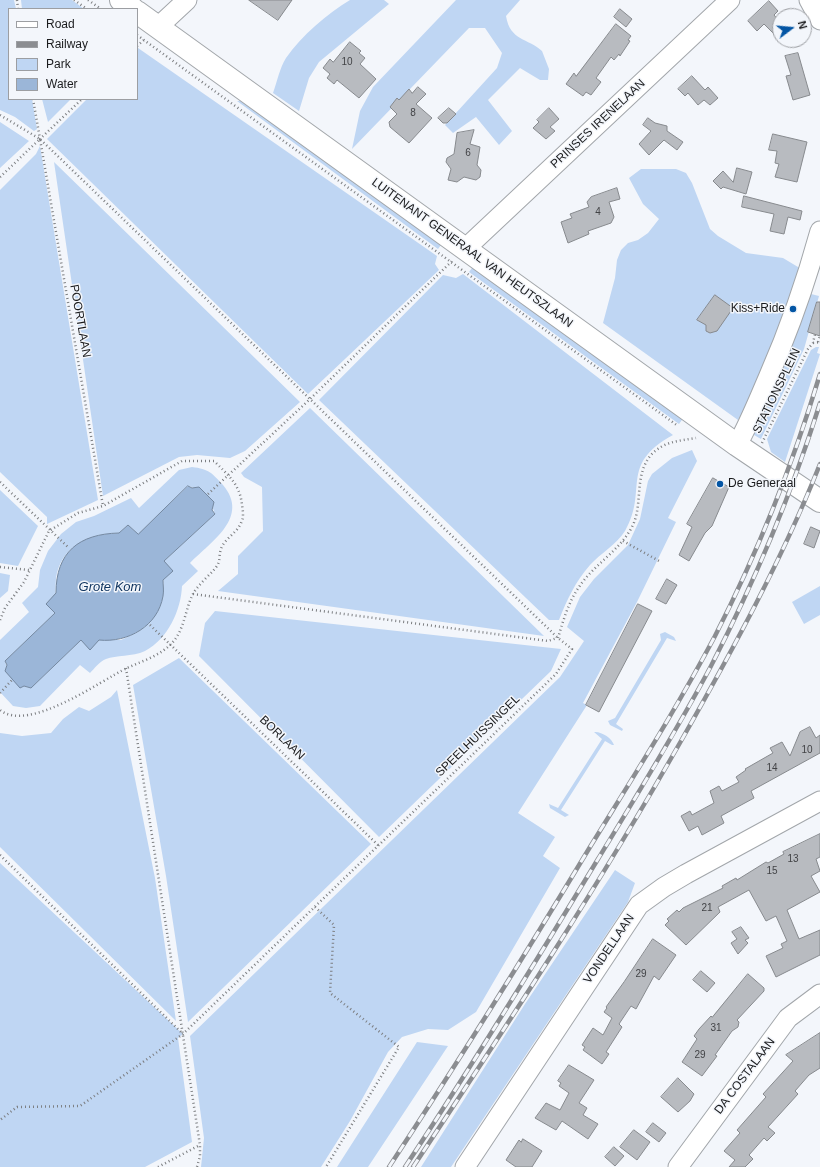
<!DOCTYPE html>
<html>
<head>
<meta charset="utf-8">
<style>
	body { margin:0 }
	#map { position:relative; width:820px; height:1167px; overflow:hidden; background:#f3f6fb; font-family:Helvetica,sans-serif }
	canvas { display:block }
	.legend { position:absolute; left:8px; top:8px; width:130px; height:92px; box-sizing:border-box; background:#f3f6fb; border:1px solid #9c9ea2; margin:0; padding:5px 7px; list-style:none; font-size:12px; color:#1a1b1d }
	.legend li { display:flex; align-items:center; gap:8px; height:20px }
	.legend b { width:20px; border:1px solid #9c9ea2 }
	.north { position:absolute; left:772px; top:8px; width:40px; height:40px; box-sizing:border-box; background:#f3f6fb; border:1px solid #9c9ea2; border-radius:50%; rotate:74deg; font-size:11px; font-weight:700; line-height:16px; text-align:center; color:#1a1b1d }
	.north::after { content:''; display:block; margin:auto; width:14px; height:18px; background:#0355a4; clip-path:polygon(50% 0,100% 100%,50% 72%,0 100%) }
</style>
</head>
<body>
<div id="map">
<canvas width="820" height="1167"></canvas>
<ul class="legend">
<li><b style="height:5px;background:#fff"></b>Road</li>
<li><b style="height:5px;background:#8b8d91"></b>Railway</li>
<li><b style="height:11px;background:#bfd6f3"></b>Park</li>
<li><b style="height:11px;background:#9bb6d8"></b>Water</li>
</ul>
<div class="north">N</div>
</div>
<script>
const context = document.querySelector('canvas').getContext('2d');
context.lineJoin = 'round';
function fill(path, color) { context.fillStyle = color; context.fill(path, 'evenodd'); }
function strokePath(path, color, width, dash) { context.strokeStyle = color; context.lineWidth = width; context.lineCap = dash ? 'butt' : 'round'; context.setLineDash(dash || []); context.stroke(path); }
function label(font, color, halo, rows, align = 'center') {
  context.font = font + ' Helvetica,sans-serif'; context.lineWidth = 3; context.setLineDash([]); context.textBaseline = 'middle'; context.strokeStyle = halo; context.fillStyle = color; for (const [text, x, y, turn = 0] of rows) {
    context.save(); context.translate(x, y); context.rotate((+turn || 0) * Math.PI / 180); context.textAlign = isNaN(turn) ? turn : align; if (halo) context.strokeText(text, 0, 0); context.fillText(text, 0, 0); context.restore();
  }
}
fill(new Path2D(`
	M0,0H14L16,9H9V99H32L37,129L34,131L15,117L0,110Z
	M21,0H72L84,9H22Z
	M350,0H384L389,4L319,62L309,78L299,111L273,93C277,82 280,67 286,58C302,35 327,14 350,0Z
	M456,0H520L506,16C510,41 528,38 542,51L549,69L548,80H540L520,68L488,100L512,131L499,145L476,117L453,133L445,125L497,68L502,53L485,28H469L352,149L360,111L373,87Z
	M138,48L437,256L435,264L439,270L308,394L47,139L87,99H137V49Z
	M42,99H71L48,122Z
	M237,101H250L444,241L438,249Z
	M0,122L29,141L0,168Z
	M40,146L98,500L47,524V517L0,472V190L36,154Z
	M54,162L300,402L245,451L230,458L197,455L179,457L103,496Z
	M641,169H676L686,173L692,183L710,229L718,236L746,253L783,258L803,270L771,360L738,420L603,323L615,278L617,260L621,250L628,243L638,240L648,233L659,219L643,204L629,178Z
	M475,264L684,417L679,424L469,272Z
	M463,274L673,435C618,465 649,490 625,531C616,545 601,553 590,565C575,582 567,600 559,620H549L319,400L443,275L456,278Z
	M811,294L819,296L804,349L761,439L754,435V432Z
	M816,347H819L817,353L820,354L785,462L771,452L767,439L811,350Z
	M310,408L544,636L218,591L238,574V556L263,531L262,487L244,477L241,473Z
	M692,450L697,461L668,518L676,522L637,602L583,703L587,705L518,813L555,837L543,856L560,868L476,1012L448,1030L428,1029L402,1037L388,1052L350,1121L321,1167H201L204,1138L190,1036L560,677L584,641L567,627L580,597L594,579L628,545L640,519L648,481L652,474L672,458Z
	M192,467C209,469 212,473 223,485C250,517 212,541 190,563L198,571L182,586C181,610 168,639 145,651C132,657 116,655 106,659C100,661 94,669 90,673L80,665L40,706L26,708L13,706L0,692V640L29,612L22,603L38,587L40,570L48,551L61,534L76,522L94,516L131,498L139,508L179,470ZM188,486L195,488L212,506L215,514L164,561L163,596L150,623L138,632L121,640H81L31,688L24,686L7,668L5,661L55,613C56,602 55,590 56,578C61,546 90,534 119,533L128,525L138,534Z
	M0,490L38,526L18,566L0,563Z
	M0,573L10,575L8,591L0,598Z
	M820,586V615L804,624L792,602Z
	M215,611L561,649L551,671L379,837L199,656L205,623Z
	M665,632L674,637L676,641L667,638L616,724L623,729L622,731L610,725L608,721L615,718L661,640L660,634Z
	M179,658L371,844L188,1022L166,876L133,685Z
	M117,690L155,878L176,1021L0,847V733L22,736L51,733L63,719L79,707L89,711L111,697Z
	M594,732C601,731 612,738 614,745H612L605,741L561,810L569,815L565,817L550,808L549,804L558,808L602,739Z
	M0,863L183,1034L178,1038L192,1142L145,1167H0Z
	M615,870L635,883L628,902L451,1167H421L525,1004Z
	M417,1042L448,1046L368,1167H337Z`), '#bfd6f3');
const water = new Path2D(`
	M188,486L192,488L199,487L214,502L212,510L215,514L164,561L173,571L163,580C163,585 164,591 163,596C158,626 128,643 99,640L90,650L81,640L31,688L24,686L20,688L5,671L7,665L5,661L55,613L46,604L56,593C56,552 79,534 119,533L128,525L138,534Z`);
fill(water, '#9bb6d8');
strokePath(water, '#7488a0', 1);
const building = new Path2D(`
	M249,0H292L278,20Z
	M769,1L778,11L774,15L780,22V30L775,35L764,24L757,31L748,21Z
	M620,9L632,19L626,27L614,17Z
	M616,24L631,36L628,40L630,41L620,56L619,54L614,60L611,57L596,78L601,82L591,95L586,92L583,96L566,84L574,73L576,76Z
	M350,42L361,51L359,53L365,58L360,64L376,79L359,98L337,80L334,84L327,78L330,74L323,68L330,59L333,62Z
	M798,53L810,95L793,100L786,76L791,75L785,56Z
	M692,76L705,90L708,87L718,98L710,105L704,100L698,105L688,93L685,96L678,89Z
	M418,87L426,94L416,104L432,118L409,143L390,127L389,122L397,114L390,107L397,98L399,100L409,89L412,93Z
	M449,108L456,114L447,123H443L438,118Z
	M549,108L559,119L550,127L555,131L546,139L533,128L539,122L537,120Z
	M648,118L655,123L667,126V131L683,142L677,150L664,140L649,155L639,144L651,131L643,125Z
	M474,130L470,144L480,147L477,165L481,170L480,177L476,180L464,177L457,182L448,180L451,169L446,162L447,158L454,154L457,133Z
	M773,134L807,142L797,182L775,177L779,164L775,163L777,151L769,150Z
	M737,168L752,172L746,194L723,187L721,189L713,181L723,171L733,182Z
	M617,188L620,199L609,202L614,217L611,223L588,231L589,234L568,243L561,222L572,218L570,214L589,207L587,202L591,197Z
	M744,196L802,211L800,220L788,217L784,234L770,231L774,214L742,207Z
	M715,295L733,308L717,331L710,333L706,331V325L697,320Z
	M817,302H820V336L808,332Z
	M713,478L729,487L712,526L705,533L689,561L679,555L692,527L687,524Z
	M811,527L820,531L814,548L804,544Z
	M667,579L677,585L666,604L656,599Z
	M638,604L652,611L599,712L586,705Z
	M810,727L816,738L820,735V753L751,791L754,798L721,816L724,823L702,835L698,826L689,831L681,816L690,811L692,815L714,803L710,791L719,786L722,791L739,782L736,777L746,770L745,769L773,753L770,748L782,742L790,756L800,732Z
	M820,834V857L816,859L820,871L811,876L820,892L787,910L799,939L820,930V955L776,977L766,956L783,948L781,944L787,941L776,916L766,921L749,890L718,907L720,912L686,945L665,925L669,921L667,919L677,910L679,912L683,908L723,888L722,886L736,878L737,880L766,862L768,863L784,854L783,852Z
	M741,927L749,938L745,940L748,943L738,954L731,943L737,939L732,932Z
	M653,939L676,955L659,980L654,976L636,1009L631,1006L619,1024L622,1027L606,1052L609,1054L602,1064L583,1050L585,1047L582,1045L593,1028L603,1035L612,1018L604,1012L607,1008L606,1007L624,982Z
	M701,971L715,983L707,992L693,980Z
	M748,974L764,988V991L737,1020L739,1022L738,1027L732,1031L715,1055L717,1056L702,1076L682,1062L697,1039L694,1036L699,1029L711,1016L712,1017Z
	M820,1033V1068L809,1075L795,1091L798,1094L768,1127L775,1133L767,1141L764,1138L749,1155L753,1159L745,1167H729L735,1160L724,1151L740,1133L737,1130L766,1097L763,1094L793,1061L786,1055Z
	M569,1065L594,1080L579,1103L587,1108L583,1115L598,1124L588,1139L562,1121L556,1130L535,1118L546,1103L560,1110L569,1093L559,1086L561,1083L558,1081Z
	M678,1078L694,1094L690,1101L678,1112L661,1097Z
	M653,1123L666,1133L659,1142L646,1132Z
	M634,1130L650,1142L637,1160L620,1147Z
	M523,1139L542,1151L532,1167H516L506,1160L519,1140L521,1142Z
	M614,1147L624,1156L615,1166L605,1157Z`);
fill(building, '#b8bbc0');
strokePath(building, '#878a8e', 1);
const minor = new Path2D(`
	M809,0L820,20
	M158,27L187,0
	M466,248L730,0
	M737,445C749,424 758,401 768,378C789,330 806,282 820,231
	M465,1167L639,905L664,887L686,874L820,801
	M678,1167L788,1018L820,994`);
const major = new Path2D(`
	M121,0L133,9
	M137,12L737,445L820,501`);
strokePath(minor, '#a2a6aa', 21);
strokePath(major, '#a2a6aa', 24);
strokePath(new Path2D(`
	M17,0L18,9
	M74,0L87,9
	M88,0L101,9
	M137,35L678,426
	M137,46L144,40
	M33,99L40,139L82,99
	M0,115L40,139L103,506
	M0,177L40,139L558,638L572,649L556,674L183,1034L80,1106L17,1107L0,1120
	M818,342L820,336
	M813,343L820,342
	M762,443L808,349L813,343L815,334
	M0,482L69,548
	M208,494L309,400L452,261
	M623,541L661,562
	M0,567L29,570
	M193,594L548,641L557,638
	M0,620L5,608L24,582L49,531L78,513L103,506L182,461H214C228,475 240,484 242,505C243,511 244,518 241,523C237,533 224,539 221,549C219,554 220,560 218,564C215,571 198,584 193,594C185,609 185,629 172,643C160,656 142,661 127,668C100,681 29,733 0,710
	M150,625L379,846
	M558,638C563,621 569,601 579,587C594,564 621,550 633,525C643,503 634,475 651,455C664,441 679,441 696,438
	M126,668L200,1145V1156L197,1167
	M0,693L12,680
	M0,855L183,1034
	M315,907L334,925L330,993L399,1047L326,1167
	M158,1167L200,1145`), '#7c7e81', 2.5, [1, 3]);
strokePath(minor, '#fff', 19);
strokePath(major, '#fff', 22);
const rail = new Path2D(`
	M389,1167C458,1062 525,955 590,847C633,777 677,708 715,636C758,552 793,464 820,374
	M405,1167C472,1066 535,963 598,859C637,795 676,732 711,666C755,581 792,493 820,403
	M413,1167C506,1027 598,887 681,741C732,651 782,560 820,464`);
strokePath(rail, '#8b8d91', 4.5);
strokePath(rail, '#f3f6fb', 3, [9]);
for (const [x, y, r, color] of [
	[793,309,4,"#0355a4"],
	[720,484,4,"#0355a4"]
]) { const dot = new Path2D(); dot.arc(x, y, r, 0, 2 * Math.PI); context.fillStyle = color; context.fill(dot); strokePath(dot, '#f3f6fb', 1.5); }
label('10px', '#424346', null, [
	["10",347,62],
	["8",413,113],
	["6",468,153],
	["4",598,212],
	["10",807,750],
	["14",772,768],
	["13",793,859],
	["15",772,871],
	["21",707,908],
	["29",641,974],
	["31",716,1028],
	["29",700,1055]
]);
label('12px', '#1a1b1d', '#f3f6fb', [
	["PRINSES IRENELAAN",598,124,-43],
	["LUITENANT GENERAAL VAN HEUTSZLAAN",472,253,36],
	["POORTLAAN",80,321,80],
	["STATIONSPLEIN",777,391,-64],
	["SPEELHUISSINGEL",478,736,-44],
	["BORLAAN",282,738,44],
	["VONDELLAAN",609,949,-56],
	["DA COSTALAAN",745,1076,-53]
]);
label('12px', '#1a1b1d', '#f3f6fb', [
	["Kiss+Ride",785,309],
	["De Generaal",728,484,"left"]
], 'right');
label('italic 13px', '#103560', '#f3f6fb', [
	["Grote Kom",110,587]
]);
</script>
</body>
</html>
